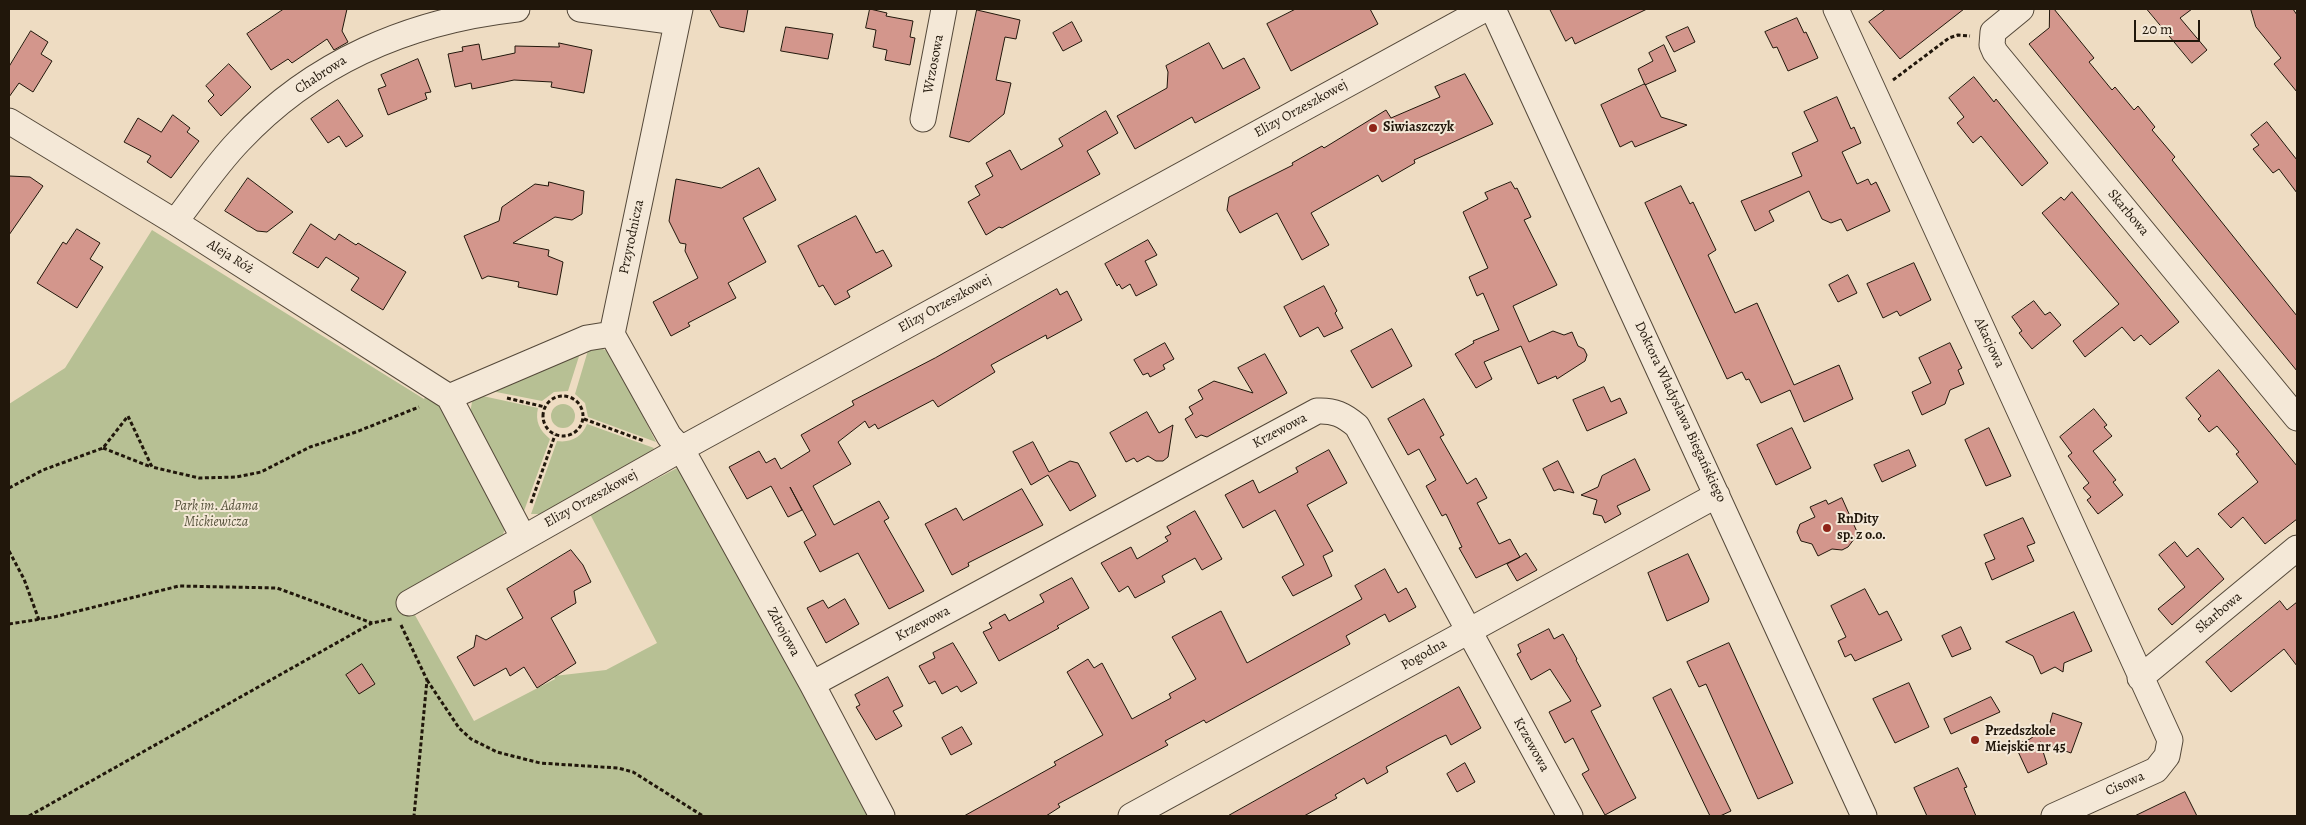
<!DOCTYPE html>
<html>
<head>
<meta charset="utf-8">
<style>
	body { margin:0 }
	#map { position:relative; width:2306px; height:825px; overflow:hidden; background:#eedcc2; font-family:Alegreya,serif }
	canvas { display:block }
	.frame { position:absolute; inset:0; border:10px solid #21170b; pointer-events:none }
	.scale { position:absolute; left:2134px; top:20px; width:66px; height:22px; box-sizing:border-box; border:2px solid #21170b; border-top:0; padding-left:6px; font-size:15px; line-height:18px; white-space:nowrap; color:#21170b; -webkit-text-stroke:4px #f4e8d7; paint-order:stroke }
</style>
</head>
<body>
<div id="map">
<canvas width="2306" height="825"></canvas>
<div class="frame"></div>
<div class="scale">20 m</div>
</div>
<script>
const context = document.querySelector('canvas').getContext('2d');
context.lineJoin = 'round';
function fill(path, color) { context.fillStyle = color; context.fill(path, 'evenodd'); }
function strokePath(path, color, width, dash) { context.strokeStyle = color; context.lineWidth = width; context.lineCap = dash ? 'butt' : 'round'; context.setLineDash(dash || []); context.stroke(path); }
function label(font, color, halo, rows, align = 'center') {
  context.font = font + ' Alegreya,serif'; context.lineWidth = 4; context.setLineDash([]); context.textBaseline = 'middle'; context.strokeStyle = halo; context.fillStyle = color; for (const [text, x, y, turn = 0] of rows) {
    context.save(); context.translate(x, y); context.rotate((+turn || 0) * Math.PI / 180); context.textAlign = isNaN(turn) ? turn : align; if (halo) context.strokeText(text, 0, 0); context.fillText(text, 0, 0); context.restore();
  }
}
fill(new Path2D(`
	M152,230L424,399L428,393L436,400L505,528L502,538L406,599L474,721L555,679L554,676L606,670L657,643L590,514L679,467L871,816H9V404L65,368Z
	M589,347L601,348L611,353L656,442L588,417L585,403L575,394Z
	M581,350L568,391L554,392L542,401L486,390Z
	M478,395L538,408C535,421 539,430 550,439L524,511L520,509L470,413L472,402Z
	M551 416a12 12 0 1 1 24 0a12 12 0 1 1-24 0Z
	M587,424L654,448L651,452L542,514H531L557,441C571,443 582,437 587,424Z`), '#b7c094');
const building = new Path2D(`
	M284,9H347L342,31L348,42L334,50L327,39L292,63L288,59L271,70L247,34Z
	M710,9H748L744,32L720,27Z
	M870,9L887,13L886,16L913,21L910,37L915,38L910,65L885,60L887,50L873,47L876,30L866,28Z
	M1296,9H1370L1378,24L1291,71L1267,24Z
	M1550,9H1647L1575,44L1572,37L1566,41Z
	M1886,9H1964L1900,59L1869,22Z
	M2050,9H2054L2094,58L2089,62L2112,90L2115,87L2134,110L2138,106L2155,127L2152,130L2175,157L2172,160L2297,316V371L2029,44L2049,28Z
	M2147,9H2192L2180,18L2207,50L2192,63Z
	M2251,9H2293L2297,15V92L2274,64L2281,58L2256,27Z
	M977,10L1020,20L1016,39L1005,37L996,80L1011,83L1004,114L969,142L950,137Z
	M1797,18L1804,33L1806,32L1818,58L1788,71L1777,47L1773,48L1765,32Z
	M1072,22L1082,41L1063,51L1053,33Z
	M786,27L833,34L828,59L781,51Z
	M1688,27L1695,42L1674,52L1666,37Z
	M31,31L48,42L41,54L52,61L33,92L19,83L9,97V67Z
	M559,43L592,50L584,93L551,87L552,82L514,80L472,89L471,83L455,87L448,54L463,51L462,47L479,44L482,60L515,53V46L559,47Z
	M1209,43L1223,69L1244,58L1260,88L1195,123L1192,117L1135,149L1117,116L1167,88L1168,72L1166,66Z
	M1664,45L1676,71L1645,85L1638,69L1653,61L1649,53Z
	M418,59L431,92L425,93L427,99L388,115L378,89L386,86L381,75Z
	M229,64L251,87L221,116L208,101L214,95L206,86Z
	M1465,74L1493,124L1414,160L1415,163L1382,182L1378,175L1311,213L1329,245L1302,260L1277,213L1240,233L1227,210L1229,197L1293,165L1292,163L1322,146L1324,148L1386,110L1391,118L1440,97L1435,87Z
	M1974,77L1994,102L1996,99L2048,163L2022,186L1981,136L1973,143L1957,123L1964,117L1949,98Z
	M1645,84L1661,117L1687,125L1635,147L1632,141L1620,147L1601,105Z
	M1837,97L1851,129L1854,127L1861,143L1842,152L1857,184L1868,179L1871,185L1876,182L1890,211L1847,231L1841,219L1831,223L1822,219L1809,191L1769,211L1774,221L1755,231L1741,201L1802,176L1792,153L1818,141L1804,112Z
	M338,100L363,136L346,147L339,136L328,143L311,119Z
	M1106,111L1118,133L1087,151L1100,174L1002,228L999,227L986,235L968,202L980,195L975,186L993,176L986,163L1010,150L1021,170L1063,146L1059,139Z
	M173,115L190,128L187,132L199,141L171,178L147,162L151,156L124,142L138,118L161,132Z
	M2267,122L2297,160V193L2279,169L2273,173L2253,149L2259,145L2251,135Z
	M759,168L776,200L743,218L766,262L728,283L736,298L688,323L690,326L671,336L653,302L698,278L685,251L686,244L680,243L669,221L676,179L721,188Z
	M9,176L30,177L43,186L9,235Z
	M248,178L293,212L267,232L257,231L225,211Z
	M549,182L584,191L582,214L572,220L555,217L513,243L549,250L548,256L563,262L557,295L518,287L519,282L488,276L482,279L464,236L499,221L502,207L535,184L548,186Z
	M1511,182L1515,189L1517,188L1531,217L1524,220L1557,285L1513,306L1529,342L1553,331L1564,335L1572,332L1578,346L1584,349L1587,355L1585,361L1557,379L1556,376L1538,384L1521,346L1484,362L1492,379L1476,388L1455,354L1474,343L1473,341L1499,330L1483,293L1477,296L1469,277L1488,268L1463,212L1488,199L1485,193Z
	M1681,186L1690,204L1693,202L1716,250L1708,255L1735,313L1757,303L1794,385L1839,365L1853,399L1804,422L1790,390L1761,403L1749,379L1746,380L1742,372L1727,379L1645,203Z
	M2072,192L2179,322L2150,345L2141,335L2134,341L2122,327L2085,357L2073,341L2119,304L2042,213L2061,197L2064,200Z
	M856,216L876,253L883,250L892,266L847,291L850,297L835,305L823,285L819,287L798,246Z
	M311,224L335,240L339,234L356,245L358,243L406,272L383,310L351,290L359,278L326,257L318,268L293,253Z
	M77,229L100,243L90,259L103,267L77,308L37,283L63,242L66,244Z
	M1148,240L1157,255L1145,261L1157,285L1136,296L1130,284L1122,289L1119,284L1117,286L1105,264Z
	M1914,263L1931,300L1900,316L1897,311L1883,318L1867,284Z
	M1848,275L1857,293L1838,302L1829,285Z
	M1324,286L1337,311L1335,313L1343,328L1324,337L1318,327L1300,337L1284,307Z
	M1057,289L1060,295L1067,291L1082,320L1047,339L1046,335L991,365L995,372L938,407L933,400L878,429L875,424L869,428L865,421L838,442L851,464L813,486L834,525L879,501L889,518L884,521L924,591L889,609L858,553L820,572L804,542L816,535L790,487L802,510L788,517L771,486L747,499L729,467L759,451L766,463L775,458L781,469L810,451L801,435L854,405L852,401L935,358Z
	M2034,301L2045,315L2050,312L2061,325L2032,349L2019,333L2022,331L2012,317Z
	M1392,329L1412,366L1372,388L1351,351Z
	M1165,343L1174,359L1163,365L1165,369L1150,377L1148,373L1143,375L1134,360Z
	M1950,343L1962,368L1958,370L1964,384L1950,390L1945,404L1922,415L1912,392L1931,383L1919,358Z
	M1265,354L1287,393L1207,437L1201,435L1196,438L1185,419L1193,414L1189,407L1203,399L1198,390L1214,381L1253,393L1238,368Z
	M2219,370L2297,466V519L2265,544L2243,517L2231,528L2218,514L2258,482L2236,454L2239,452L2217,426L2209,432L2198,419L2201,416L2186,398Z
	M1604,387L1611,402L1620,398L1627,413L1587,431L1573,400Z
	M1424,399L1444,435L1440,437L1467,484L1476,478L1487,498L1477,503L1499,544L1510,539L1520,557L1526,553L1537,570L1517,581L1507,564L1520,557L1476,578L1459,548L1462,547L1446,514L1442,516L1426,486L1436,480L1419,449L1408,455L1388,419Z
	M2094,409L2107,425L2104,427L2112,436L2093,451L2116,480L2113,482L2123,495L2098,514L2087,500L2091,497L2083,488L2089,483L2068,456L2072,453L2060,437Z
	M1147,412L1159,433L1173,425L1168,457L1163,461H1156L1148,456L1137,462L1134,458L1126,462L1110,433Z
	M1792,428L1811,468L1776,485L1757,445Z
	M1989,428L2011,476L1986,486L1965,440Z
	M1033,442L1049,472L1070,461L1078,463L1096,496L1070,511L1048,475L1031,485L1013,452Z
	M1329,450L1347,483L1307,505L1333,551L1323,556L1332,576L1293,596L1282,577L1304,565L1275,510L1243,528L1225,495L1253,480L1259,493L1298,472L1296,468Z
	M1909,450L1916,466L1882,482L1874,465Z
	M1635,459L1650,490L1617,506L1621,514L1605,523L1602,516L1593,514L1597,500L1581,495L1598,487L1602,476Z
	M1558,461L1574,493L1559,489L1554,491L1543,469Z
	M1022,489L1043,525L968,563L969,566L952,575L925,524L956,508L963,520Z
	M1842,498L1858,534L1848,547L1842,550L1832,549L1818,556L1812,544L1801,541L1797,532L1800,524L1815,517L1810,507L1826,500L1828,504Z
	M1195,511L1222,559L1202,570L1195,558L1162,576L1165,582L1135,598L1128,586L1119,592L1101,563L1131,547L1137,559L1168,541L1165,537L1171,534L1167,527Z
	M2023,518L2035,543L2027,546L2034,561L1992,580L1985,563L1995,559L1984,535Z
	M2175,542L2187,557L2198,548L2224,579L2172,625L2158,609L2185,587L2159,555Z
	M571,550L583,565L591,582L574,591L576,603L551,618L576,663L537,688L524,667L510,676L506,668L474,686L457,657L474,647L476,635L486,640L523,618L507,589Z
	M1688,554L1709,599L1708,602L1667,621L1648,573Z
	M1385,569L1398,593L1406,588L1416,607L1389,622L1385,614L1346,636L1350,644L1206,723L1204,720L1165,741L1168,745L1058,804L1060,807L1046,816H964L1056,765L1054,762L1103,735L1067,672L1088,659L1094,668L1102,663L1132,719L1171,698L1169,694L1196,679L1172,637L1221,611L1247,663L1362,599L1355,586Z
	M1072,578L1089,608L1057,626L1059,628L999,661L983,632L992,628L989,623L1005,614L1009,621L1044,602L1040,595Z
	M1865,589L1879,615L1887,611L1902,640L1855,661L1851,654L1845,657L1838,641L1846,637L1831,606Z
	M845,599L859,624L826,643L807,608L823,600L828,608Z
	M2280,601L2287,610L2297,602V666L2284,649L2231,692L2206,662Z
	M2074,612L2092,651L2064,663L2063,672L2055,667L2041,674L2033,656L2006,642Z
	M1961,627L1971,649L1952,657L1942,636Z
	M1549,629L1554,639L1563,634L1577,659L1576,660L1601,706L1591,711L1636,798L1605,815L1582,774L1589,770L1573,738L1565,743L1549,712L1571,701L1550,669L1531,680L1517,654L1521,652L1518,645Z
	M953,643L977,683L961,692L957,686L942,694L935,681L929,684L919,666L935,658L933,653Z
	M1729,643L1793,783L1758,799L1706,684L1699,687L1687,662Z
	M362,664L375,684L359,694L346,675Z
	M888,677L903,706L893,711L902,726L876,740L856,707L860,705L855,695Z
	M1909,683L1929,727L1895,743L1873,699Z
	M1459,687L1481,728L1451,745L1446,735L1437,739L1386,767L1388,772L1367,784L1364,778L1335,795L1337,798L1304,816H1228Z
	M1671,689L1731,811L1720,816H1710L1653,698Z
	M1991,697L2000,712L1951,734L1944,719Z
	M2053,713L2082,723L2071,753L2040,742L2047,764L2028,773L2015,745L2030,739L2049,725Z
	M962,727L972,744L951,755L942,738Z
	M1465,763L1475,782L1457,792L1447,774Z
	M1958,768L1967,787L1964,788L1976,816H1927L1914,788Z
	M2185,792L2197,816H2135Z`);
fill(building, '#d3968c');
strokePath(building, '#21170b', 1);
const minor = new Path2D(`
	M580,9L677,22
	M680,9L612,334L669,436L681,449L687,459L812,684L882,816
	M1493,9L1864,816
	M1836,9L2170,740L2167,756L2156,770L2054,816
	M2021,9L1993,32L1992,45L1995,52L2297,418
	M923,119L944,9
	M9,121L175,222L449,397L523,537
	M175,222C196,195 215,166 239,141C313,62 410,21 517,9
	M449,397L587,338L612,334
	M409,603L681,449L1485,9
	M2140,678L2297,548
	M812,684L1317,411C1334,410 1344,415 1357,426L1570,816
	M1131,816L1717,495`);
strokePath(minor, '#544839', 27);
strokePath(new Path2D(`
	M1893,80L1949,38L1958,35L1970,36
	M543 416a20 20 0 1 1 40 0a20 20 0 1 1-40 0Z
	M507,398L545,407
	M584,419L644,441
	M103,448L151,467
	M9,488L43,470L103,448L128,416L152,467L199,478L236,477L261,472L310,447L356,432L419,407
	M531,503L555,435
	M9,551L24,579L39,620
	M9,624L54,617L179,586L277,588L372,623
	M401,625L427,680L414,816
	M427,680L459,728L471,739L497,752L540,763L618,768L633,772L703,816
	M29,816L372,623L392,619`), '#21170b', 3, [4, 2.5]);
strokePath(minor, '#f4e8d7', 25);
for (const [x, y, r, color] of [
	[1373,128,5,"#8f2418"],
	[1827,528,5,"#8f2418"],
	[1975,740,5,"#8f2418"]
]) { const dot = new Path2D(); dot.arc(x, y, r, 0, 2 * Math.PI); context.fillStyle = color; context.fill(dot); strokePath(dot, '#f4e8d7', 2); }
label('14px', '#21170b', '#f4e8d7', [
	["Wrzosowa",934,64,-79],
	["Chabrowa",321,75,-33],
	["Elizy Orzeszkowej",1301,109,-29],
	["Skarbowa",2128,213,50],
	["Przyrodnicza",632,237,-78],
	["Aleja Róż",230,257,32],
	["Elizy Orzeszkowej",945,304,-29],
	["Akacjowa",1989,343,65],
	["Doktora Władysława Biegańskiego",1680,412,65],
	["Krzewowa",1280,431,-28],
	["Elizy Orzeszkowej",591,499,-29],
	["Skarbowa",2219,613,-40],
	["Krzewowa",923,624,-28],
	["Zdrojowa",783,632,61],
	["Pogodna",1424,655,-29],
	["Krzewowa",1531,745,61],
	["Cisowa",2125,784,-24]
]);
label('bold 14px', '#21170b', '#f4e8d7', [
	["Siwiaszczyk",1383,128],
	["RnDity",1837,520],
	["sp. z o.o.",1837,536],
	["Przedszkole",1985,732],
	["Miejskie nr 45",1985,748]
], 'left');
label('italic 14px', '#56523b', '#f4e8d7', [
	["Park im. Adama",216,507],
	["Mickiewicza",216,523]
]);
</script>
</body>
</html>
